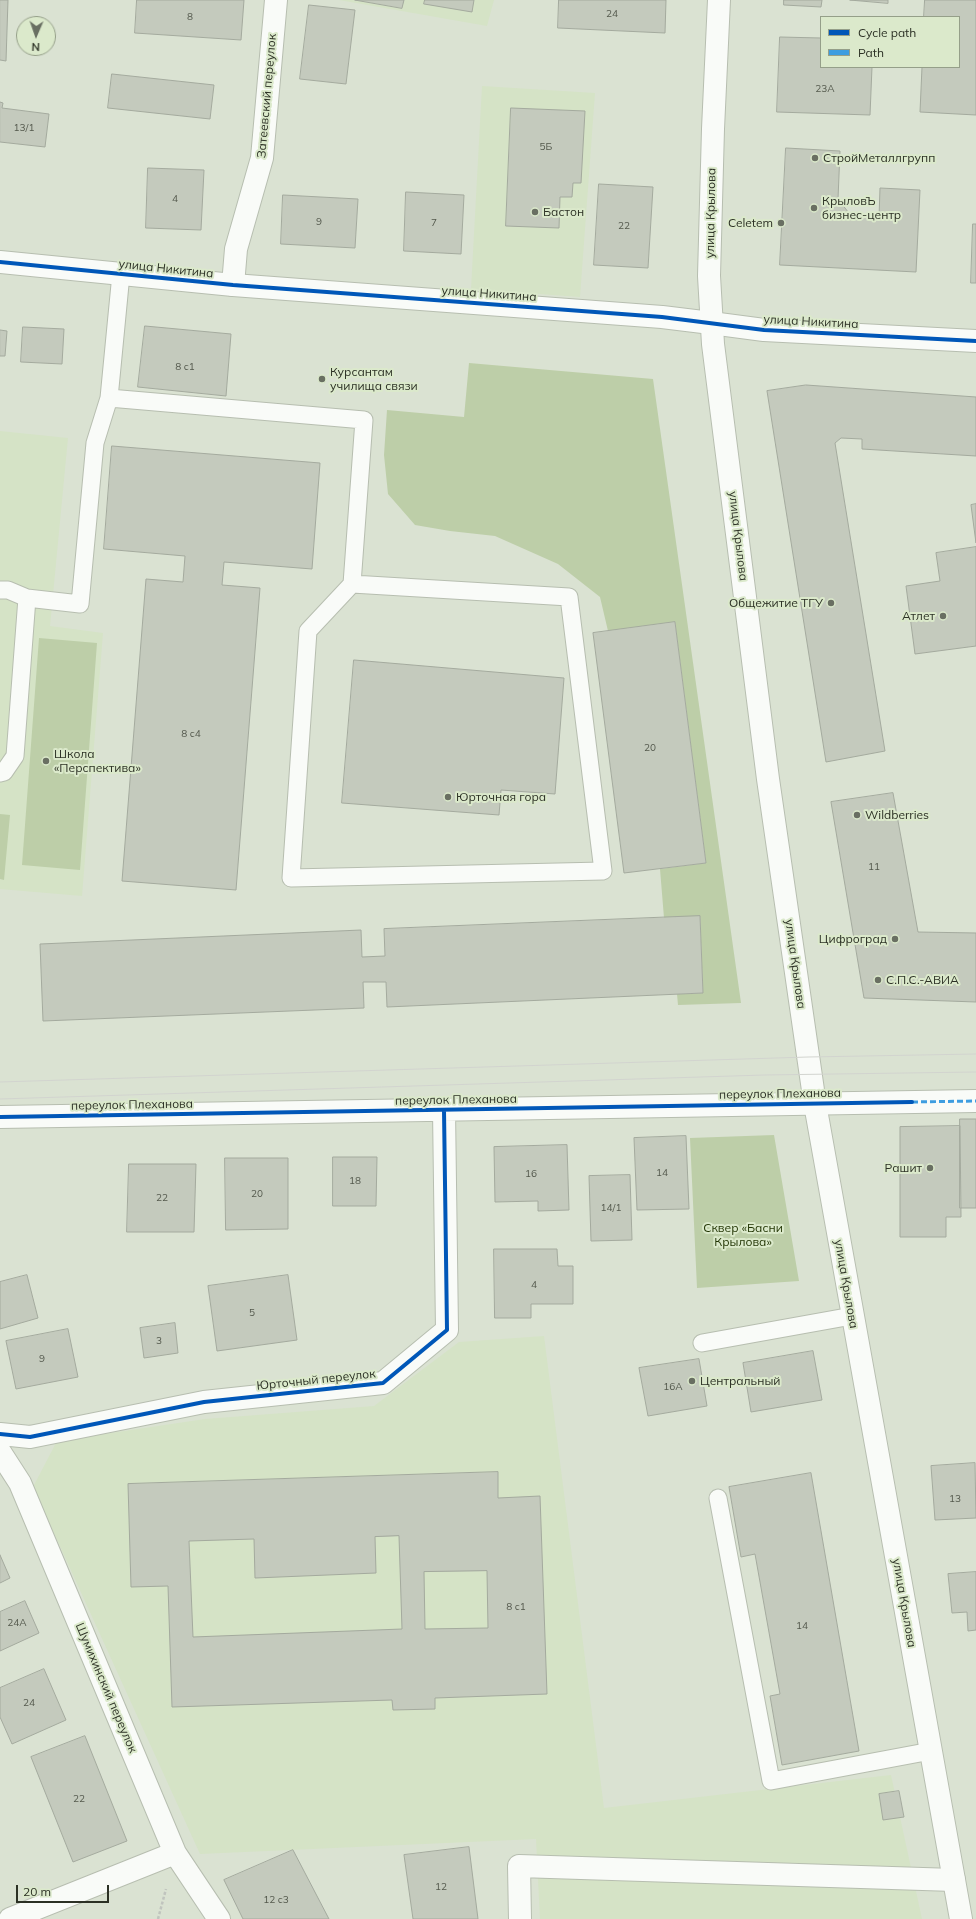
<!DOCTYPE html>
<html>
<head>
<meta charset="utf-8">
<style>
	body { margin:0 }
	#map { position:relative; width:976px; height:1919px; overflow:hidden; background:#dae2d2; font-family:Mulish,sans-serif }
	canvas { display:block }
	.legend { position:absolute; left:820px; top:16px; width:140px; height:52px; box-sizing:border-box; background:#dbe9cb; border:1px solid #959f89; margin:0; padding:5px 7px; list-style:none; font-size:12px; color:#2c3125 }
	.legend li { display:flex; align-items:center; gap:8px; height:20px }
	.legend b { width:20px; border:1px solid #959f89 }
	.north { position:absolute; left:16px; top:16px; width:40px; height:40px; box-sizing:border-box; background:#dbe9cb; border:1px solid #959f89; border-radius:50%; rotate:182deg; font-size:11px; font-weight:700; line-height:16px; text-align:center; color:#2c3125 }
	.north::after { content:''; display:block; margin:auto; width:14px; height:18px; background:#696f62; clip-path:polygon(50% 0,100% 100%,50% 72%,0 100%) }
	.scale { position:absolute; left:16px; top:1885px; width:93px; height:18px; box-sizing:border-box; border:2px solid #2c3125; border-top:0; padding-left:5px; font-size:12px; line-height:14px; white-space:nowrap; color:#2c3125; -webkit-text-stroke:3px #dbe9cb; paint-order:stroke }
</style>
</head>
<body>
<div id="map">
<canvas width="976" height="1919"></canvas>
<ul class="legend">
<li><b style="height:5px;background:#0057b8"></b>Cycle path</li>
<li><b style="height:5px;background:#3d9de0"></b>Path</li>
</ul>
<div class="north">N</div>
<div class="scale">20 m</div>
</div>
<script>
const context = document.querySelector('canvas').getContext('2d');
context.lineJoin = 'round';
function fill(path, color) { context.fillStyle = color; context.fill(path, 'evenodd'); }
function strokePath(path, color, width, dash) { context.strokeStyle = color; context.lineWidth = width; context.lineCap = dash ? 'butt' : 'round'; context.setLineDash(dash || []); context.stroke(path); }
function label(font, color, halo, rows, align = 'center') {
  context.font = font + ' Mulish,sans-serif'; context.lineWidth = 4; context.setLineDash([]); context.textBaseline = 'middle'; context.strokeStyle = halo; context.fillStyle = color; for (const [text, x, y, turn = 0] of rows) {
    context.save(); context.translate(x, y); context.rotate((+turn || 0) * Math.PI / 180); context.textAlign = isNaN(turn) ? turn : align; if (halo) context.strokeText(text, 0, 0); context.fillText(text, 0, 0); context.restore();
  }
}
fill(new Path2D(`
	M339,0H494L487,26Z
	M482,86L595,93L580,297L471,289Z
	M0,431L68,438L50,626L103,633L82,896L0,889Z
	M544,1336L604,1808L891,1775L922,1919H540L536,1839L200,1854L33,1487L57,1441L205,1419L374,1406L459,1342Z`), '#d5e3c6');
fill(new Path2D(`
	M469,363L653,379L741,1003L678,1005L677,994L703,993L700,917L664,918L660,869L706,863L675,622L608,631L600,597L558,564L495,536L450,531L415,525L388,494L384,455L387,410L464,417Z
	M39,638L97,643L80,870L22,865Z
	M0,814L10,815L4,880L0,879Z
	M774,1135L799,1281L697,1288L690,1138Z`), '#bdcea8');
const building = new Path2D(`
	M0,0H8L6,61L0,60Z
	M137,0H244L241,40L135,33Z
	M355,0H404L402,8Z
	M425,0H474L472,12L424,4Z
	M559,0H666L665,33L558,28Z
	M784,0H822L821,7L784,5Z
	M850,0H888V3Z
	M925,0H976V115L920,112L922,67H959V17H924Z
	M309,5L355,10L346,84L300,79Z
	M780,37L821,38V67H872L870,115L777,112Z
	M112,74L214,85L210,119L108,108Z
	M0,102L3,103L2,108L49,114L45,147L0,142Z
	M511,108L585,111L581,183H573L572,197H560L559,228L506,226Z
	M786,148L840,151L838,199L852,217L879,218L880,188L920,190L916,272L780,265Z
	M148,168L204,170L201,230L146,228Z
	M599,184L653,187L648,268L594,265Z
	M406,192L464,195L461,254L404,251Z
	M283,195L358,199L355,248L281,244Z
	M973,224H976V283H971Z
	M145,326L231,334L226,396L138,387Z
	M23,327L64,329L62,364L21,362Z
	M0,330L7,331L5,356H0Z
	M806,385L976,397V456L862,449V439L841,438L835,443L885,751L826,762L767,391Z
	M112,446L320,463L312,569L224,562L222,585L260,588L236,890L122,881L146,579L183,582L185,556L104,549Z
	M976,504V543L971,505Z
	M976,547V646L915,654L906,586L940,581L936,553Z
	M675,622L706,863L624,873L593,633Z
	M354,660L564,678L555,794L501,790L499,815L342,803Z
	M893,793L918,932L976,933V1002L864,998L831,802Z
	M700,916L703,993L387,1007L386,982H363L364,1008L43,1021L40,944L361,930L362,957L385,956L384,929Z
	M960,1119H976V1208H960Z
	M960,1126L961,1217H946V1237H900V1127Z
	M686,1136L689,1209L637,1210L634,1138Z
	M567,1145L569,1210L538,1211V1201L495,1202L494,1147Z
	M333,1157H377L376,1206H333Z
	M225,1158H288V1229L226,1230Z
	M129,1164H196L194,1232H127Z
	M630,1175L632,1240L591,1241L589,1176Z
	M494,1249H557L558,1266H573V1304H531V1318H495Z
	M27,1275L38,1318L0,1329V1282Z
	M288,1275L297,1340L217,1351L208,1286Z
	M175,1323L178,1353L144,1358L140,1328Z
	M68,1329L78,1377L16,1389L6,1341Z
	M813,1351L822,1400L751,1412L743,1363Z
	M699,1359L707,1406L648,1416L639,1368Z
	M975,1463L976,1518L935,1520L931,1466Z
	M498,1472V1498L540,1496L547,1694L435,1698V1709L393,1710L392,1700L172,1707L168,1586L131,1587L128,1484ZM399,1536L402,1629L193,1637L189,1541L254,1539L255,1578L376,1573L375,1537ZM487,1571L488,1628L425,1629L424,1572Z
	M811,1473L859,1751L782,1765L770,1696L780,1694L755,1554L741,1557L729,1487Z
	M0,1555L10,1578L0,1583Z
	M976,1572V1630L968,1631L967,1612L952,1613L948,1574Z
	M25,1601L39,1633L0,1651V1612Z
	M44,1669L66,1720L12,1744L0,1717V1688Z
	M85,1736L127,1841L73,1862L31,1757Z
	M899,1791L904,1817L883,1820L879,1794Z
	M469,1847L478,1919H413L404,1855Z
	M293,1850L329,1919H243L224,1880Z`);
fill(building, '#c4cabd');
strokePath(building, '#a4aa9e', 1);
const lane = new Path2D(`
	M121,274L109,398L364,420L352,584L569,597L603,871L291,878L308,631L352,584
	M0,590H8L27,598L15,756L4,772L0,773
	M27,598L80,604L95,443L109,398
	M702,1343L852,1316
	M718,1498L771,1781L931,1751`);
const street = new Path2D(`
	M233,285L236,249L262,158L276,0
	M711,323L764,330L976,341
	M0,1117L976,1101
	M0,1434L30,1437L204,1402L383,1383L447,1330L444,1110
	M0,1452L20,1483L175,1853L219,1919
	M10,1919L175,1853
	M520,1919L519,1866L954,1880`);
const secondary = new Path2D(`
	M719,0L713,129L709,276L713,344L768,779L815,1104L961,1919
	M0,262L233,285L662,317L711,323`);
strokePath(lane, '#b7beb0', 19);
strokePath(street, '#b7beb0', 24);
strokePath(secondary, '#b7beb0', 24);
strokePath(new Path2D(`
	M158,1919L166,1889`), '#c0c4be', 2.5, [3, 2]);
strokePath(lane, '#f9fbf8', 17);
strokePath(street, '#f9fbf8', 22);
strokePath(secondary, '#f9fbf8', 22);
strokePath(new Path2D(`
	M0,1082L808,1057L976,1054
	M0,1099L764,1075L976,1072`), '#d2d4cf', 1);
strokePath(new Path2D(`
	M912,1102L976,1101`), '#3d9de0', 3, [6, 3]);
strokePath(new Path2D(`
	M0,262L233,285L662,317L764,330L976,341
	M0,1117L912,1102
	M0,1434L30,1437L204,1402L383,1383L447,1330L444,1110`), '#0057b8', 4);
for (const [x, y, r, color] of [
	[815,158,4,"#696f62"],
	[814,208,4,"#696f62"],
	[535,212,4,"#696f62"],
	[781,223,4,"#696f62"],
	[322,379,4,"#696f62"],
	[831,603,4,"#696f62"],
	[943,616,4,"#696f62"],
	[46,761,4,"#696f62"],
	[448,797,4,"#696f62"],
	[857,815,4,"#696f62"],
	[895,939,4,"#696f62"],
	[878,980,4,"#696f62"],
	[930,1168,4,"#696f62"],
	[692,1381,4,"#696f62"]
]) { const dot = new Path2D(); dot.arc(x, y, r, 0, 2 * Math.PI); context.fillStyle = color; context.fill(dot); strokePath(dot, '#dbe9cb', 1.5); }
label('10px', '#53584c', null, [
	["24",612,14],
	["8",190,17],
	["23А",825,89],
	["13/1",24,128],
	["5Б",546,147],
	["4",175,199],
	["9",319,222],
	["7",434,223],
	["22",624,226],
	["8 с1",185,367],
	["8 с4",191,734],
	["20",650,748],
	["11",874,867],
	["14",662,1173],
	["16",531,1174],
	["18",355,1181],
	["20",257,1194],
	["22",162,1198],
	["14/1",611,1208],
	["4",534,1285],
	["5",252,1313],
	["3",159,1341],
	["9",42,1359],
	["16А",673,1387],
	["13",955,1499],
	["8 с1",516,1607],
	["24А",17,1623],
	["14",802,1626],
	["24",29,1703],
	["22",79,1799],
	["12",441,1887],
	["12 с3",276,1900]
]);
label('12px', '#2c3125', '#dbe9cb', [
	["Затеевский переулок",267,96,-85],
	["улица Крылова",711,213,-89],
	["улица Никитина",166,269,6],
	["улица Никитина",489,294,4],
	["улица Никитина",811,322,3],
	["улица Крылова",738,536,83],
	["улица Крылова",795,964,82],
	["переулок Плеханова",780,1094,-1],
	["переулок Плеханова",456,1100,-1],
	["переулок Плеханова",132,1105,-1],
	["улица Крылова",846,1284,80],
	["Юрточный переулок",316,1380,-6],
	["улица Крылова",904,1603,80],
	["Шумихинский переулок",106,1688,67]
]);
label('12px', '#2c3125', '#dbe9cb', [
	["СтройМеталлгрупп",823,158],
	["КрыловЪ",822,201],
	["бизнес-центр",822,215],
	["Бастон",543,212],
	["Celetem",773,223,"right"],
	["Курсантам",330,372],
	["училища связи",330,386],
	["Общежитие ТГУ",823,603,"right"],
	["Атлет",935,616,"right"],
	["Школа",54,754],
	["«Перспектива»",54,768],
	["Юрточная гора",456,797],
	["Wildberries",865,815],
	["Цифроград",887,939,"right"],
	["С.П.С.-АВИА",886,980],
	["Рашит",922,1168,"right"],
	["Центральный",700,1381]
], 'left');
label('12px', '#1f3200', '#dbe9cb', [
	["Сквер «Басни",743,1228],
	["Крылова»",743,1242]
]);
</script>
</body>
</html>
